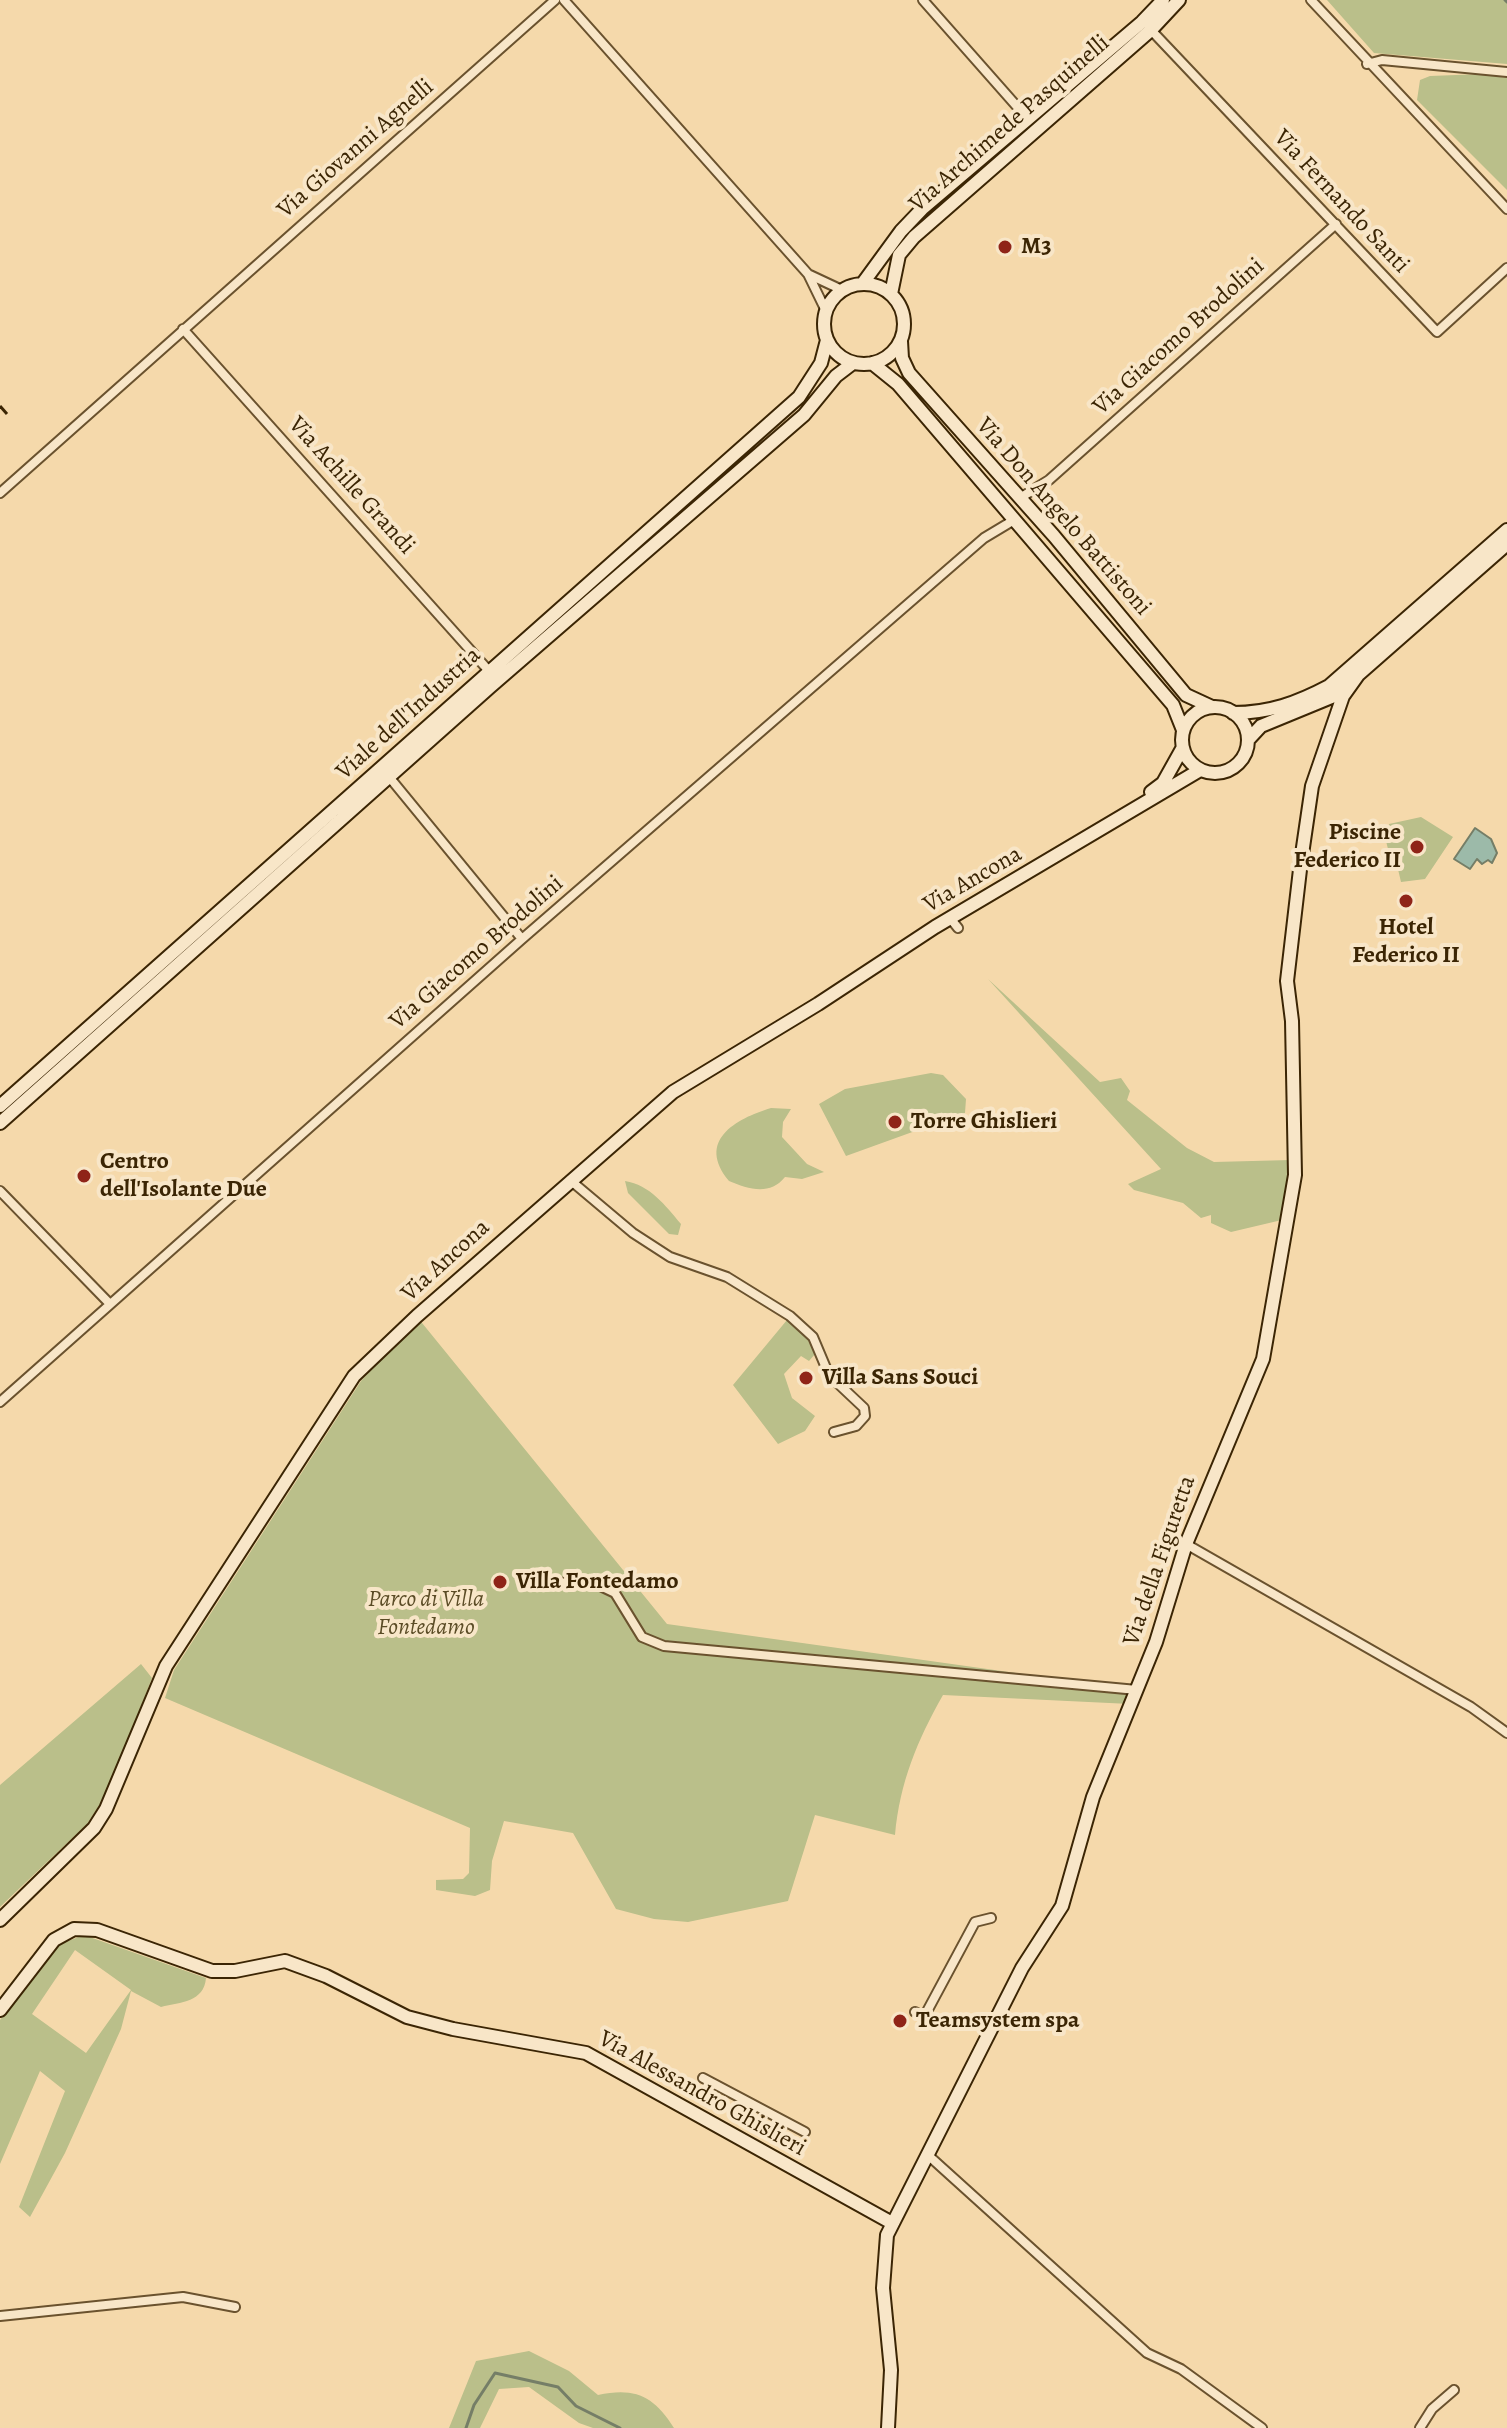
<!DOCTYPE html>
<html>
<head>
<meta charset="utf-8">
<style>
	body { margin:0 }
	canvas { display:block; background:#f5d9ab }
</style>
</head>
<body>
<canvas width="1507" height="2428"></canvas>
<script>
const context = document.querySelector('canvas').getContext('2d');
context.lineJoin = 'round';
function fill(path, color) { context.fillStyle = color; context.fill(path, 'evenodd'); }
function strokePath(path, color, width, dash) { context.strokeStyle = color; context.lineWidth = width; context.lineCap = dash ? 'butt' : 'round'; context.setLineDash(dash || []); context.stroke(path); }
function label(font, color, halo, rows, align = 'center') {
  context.font = font + ' Alegreya,serif'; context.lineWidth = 8; context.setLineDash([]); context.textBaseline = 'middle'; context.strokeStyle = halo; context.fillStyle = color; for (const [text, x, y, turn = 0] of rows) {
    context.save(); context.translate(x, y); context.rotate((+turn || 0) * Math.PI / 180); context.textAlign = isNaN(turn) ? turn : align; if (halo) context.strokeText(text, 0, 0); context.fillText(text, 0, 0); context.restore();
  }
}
fill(new Path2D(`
	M1327,0H1507V64L1374,53Z
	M1482,74L1507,78V190L1417,100L1420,80L1430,76Z
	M1421,817L1453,837L1425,879L1401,882L1397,865L1390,860L1395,857H1390L1385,837L1391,835L1389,824Z
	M988,979L1100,1082L1121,1078L1130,1091L1127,1100L1187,1148L1214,1162L1291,1160L1286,1219L1231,1232L1211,1223V1215L1201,1218L1183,1203L1134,1190L1128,1184L1161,1169Z
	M931,1073L943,1075L966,1099L965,1113L846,1156L819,1104L845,1089Z
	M771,1108L791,1109L783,1122L782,1137L807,1164L824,1172L802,1179L785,1177C770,1196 748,1189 729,1181C696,1141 735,1119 771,1108Z
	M625,1181C650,1185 665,1205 681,1224L678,1235L669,1234L628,1193Z
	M418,1318L667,1624L1137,1690L1130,1704L943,1695C917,1741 900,1782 895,1835L815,1815L788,1901L688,1922L654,1919L616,1909L573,1833L504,1821L492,1861L490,1890L475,1896L436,1890V1880L463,1879L469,1873L470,1828L165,1698L174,1670L361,1381Z
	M787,1320C800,1329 814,1337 815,1354L809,1361L801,1356L784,1374L792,1398L815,1416L805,1431L778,1444L733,1385Z
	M141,1664L152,1678L108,1792L87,1824L0,1907V1785Z
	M84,1935L206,1978C204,2002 181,2002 161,2007L131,1991L121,2029L65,2153L30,2217L19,2207L65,2091L40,2071L0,2164V2020L57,1945ZM75,1950L131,1990L86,2053L32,2014Z
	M529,2351L569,2371L598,2395C635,2387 654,2396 674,2428H593L579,2423L529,2387L499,2389L480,2428H449L476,2361Z`), '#babf8a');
const water = new Path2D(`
	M1475,828L1491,839L1497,853L1492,863L1488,860L1482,864L1477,859L1470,869L1454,859Z`);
fill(water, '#9cbaa9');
strokePath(water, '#757e67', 2);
strokePath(new Path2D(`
	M1505,0L1507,2
	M466,2428L474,2405L495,2373L558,2387L576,2406L620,2428`), '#757e67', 3);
const street = new Path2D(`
	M564,0L808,274L826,311
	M923,0L1028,119
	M1311,0L1507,209
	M1151,30L1437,332L1507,268
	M1367,64L1382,60L1507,72
	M810,275L842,290
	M183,329L489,671
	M0,493L555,0
	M1020,498L1049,480L1336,224
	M390,778L522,939
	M950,918L958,928
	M570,1180L633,1233L670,1257L727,1277L790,1316L813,1337L829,1375L864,1408L865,1416L856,1426L834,1432
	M0,1191L110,1304
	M0,1402L522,939L984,538L1014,520
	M1186,1544L1471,1707L1507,1733
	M540,1583L592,1582L615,1593L642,1637L664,1646L1137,1690
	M915,2012L924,2017L975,1922L991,1918
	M703,2078L805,2132
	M929,2156L1147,2353L1181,2369L1262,2428
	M0,2316L183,2297L235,2307
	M1420,2428L1432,2409L1454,2390`);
const secondary = new Path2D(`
	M863,283L901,231L922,209L1142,22L1163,0
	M824 324a40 40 0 1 1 80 0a40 40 0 1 1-80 0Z
	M891,294L899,255L914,237L1151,30L1179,0
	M901,341L902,358L909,373L1054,536L1186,695L1212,707
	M872,363L898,384L1173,705L1183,730
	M1182 740a33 33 0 1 1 66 0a33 33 0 1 1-66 0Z
	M1233,713C1269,713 1297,703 1329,686L1507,530
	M1248,740L1261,726L1334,696L1507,544
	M1151,792L1163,783L1182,749
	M0,1106L799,397L821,363L827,340
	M0,1123L491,686L804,415L836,376L853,363
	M0,1920L94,1828L106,1809L166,1666L354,1376L417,1316L673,1092L818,1004L935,927L1200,770
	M0,2010L54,1940L74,1929L97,1930L212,1971H235L285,1961L326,1976L407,2017L453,2029L586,2053L892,2223
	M888,2428L891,2370L883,2288L887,2235L1022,1968L1062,1906L1093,1797L1156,1642L1186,1544L1263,1359L1295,1175L1292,1021L1287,981L1301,861L1312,786L1343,696L1358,675`);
strokePath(street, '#6a522e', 12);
strokePath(secondary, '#3b2504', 16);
strokePath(street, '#f8e6c8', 8);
strokePath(secondary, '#f8e6c8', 12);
strokePath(new Path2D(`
	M0,406L7,414`), '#3b2504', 3, [14, 14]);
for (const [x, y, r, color] of [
	[1005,247,8,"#8f2418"],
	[1417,847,8,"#8f2418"],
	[1406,901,8,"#8f2418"],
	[895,1122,8,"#8f2418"],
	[84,1176,8,"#8f2418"],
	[806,1378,8,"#8f2418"],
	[500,1582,8,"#8f2418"],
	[900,2021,8,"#8f2418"]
]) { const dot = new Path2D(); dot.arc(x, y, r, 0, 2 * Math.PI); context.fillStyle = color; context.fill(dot); strokePath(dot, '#f8e6c8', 3); }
label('24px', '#3b2504', '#f8e6c8', [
	["Via Archimede Pasquinelli",1010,124,-41],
	["Via Giovanni Agnelli",356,149,-41],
	["Via Fernando Santi",1341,202,47],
	["Via Giacomo Brodolini",1179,337,-42],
	["Via Achille Grandi",351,486,48],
	["Via Don Angelo Battistoni",1063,517,49],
	["Viale dell'Industria",409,714,-42],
	["Via Ancona",973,880,-30],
	["Via Giacomo Brodolini",477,953,-41],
	["Via Ancona",446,1261,-42],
	["Via della Figuretta",1160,1561,-71],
	["Via Alessandro Ghislieri",702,2094,29]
]);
label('bold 24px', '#3b2504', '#f8e6c8', [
	["M3",1021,247],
	["Piscine",1401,833,"right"],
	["Federico II",1401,861,"right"],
	["Hotel",1406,928,"center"],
	["Federico II",1406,956,"center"],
	["Torre Ghislieri",911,1122],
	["Centro",100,1162],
	["dell'Isolante Due",100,1190],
	["Villa Sans Souci",822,1378],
	["Villa Fontedamo",516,1582],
	["Teamsystem spa",916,2021]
], 'left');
label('italic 24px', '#5b4c26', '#f8e6c8', [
	["Parco di Villa",426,1600],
	["Fontedamo",426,1628]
]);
</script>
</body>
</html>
